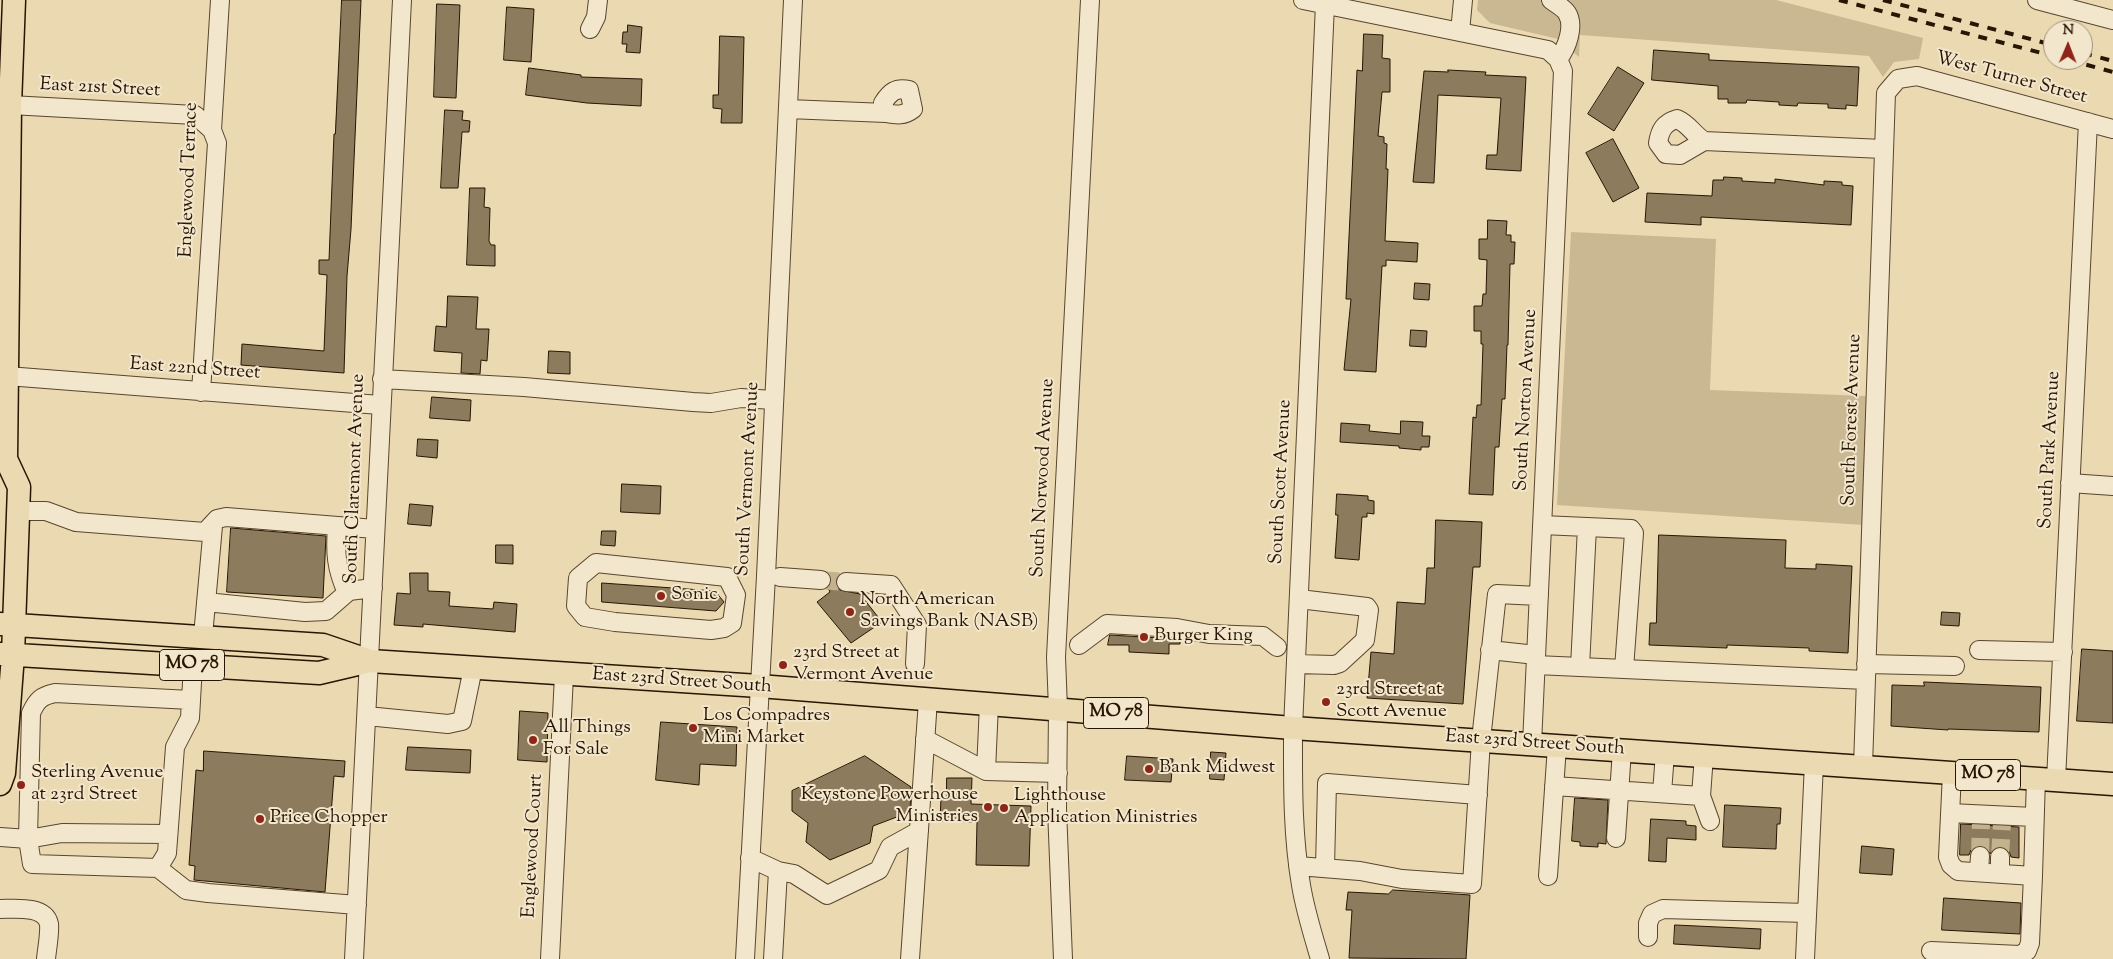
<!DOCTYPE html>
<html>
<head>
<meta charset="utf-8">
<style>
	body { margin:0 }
	#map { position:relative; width:2113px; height:959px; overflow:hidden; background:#ebd9b1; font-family:"Sorts Mill Goudy",serif }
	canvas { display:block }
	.north { position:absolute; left:2043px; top:20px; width:50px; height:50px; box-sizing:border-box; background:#f2e6cc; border:1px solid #a1927c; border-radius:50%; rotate:1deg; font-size:14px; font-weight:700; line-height:20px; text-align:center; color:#281503 }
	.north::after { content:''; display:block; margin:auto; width:18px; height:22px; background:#8f2418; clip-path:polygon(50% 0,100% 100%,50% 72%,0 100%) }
</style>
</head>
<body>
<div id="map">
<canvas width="2113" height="959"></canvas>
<div class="north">N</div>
</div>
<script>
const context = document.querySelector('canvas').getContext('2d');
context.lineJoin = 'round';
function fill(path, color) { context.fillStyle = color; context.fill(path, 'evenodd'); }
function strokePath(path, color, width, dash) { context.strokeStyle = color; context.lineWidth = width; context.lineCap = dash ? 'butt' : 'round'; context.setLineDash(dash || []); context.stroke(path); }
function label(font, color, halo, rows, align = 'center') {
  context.font = font + ' "Sorts Mill Goudy",serif'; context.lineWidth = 4; context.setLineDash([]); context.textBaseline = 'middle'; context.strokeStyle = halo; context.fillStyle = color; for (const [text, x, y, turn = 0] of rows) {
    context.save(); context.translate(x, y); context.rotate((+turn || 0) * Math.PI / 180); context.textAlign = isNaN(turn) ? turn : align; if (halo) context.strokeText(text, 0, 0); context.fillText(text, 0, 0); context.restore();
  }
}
fill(new Path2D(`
	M1478,0H1776L1923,38L1919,59L1894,62L1883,77L1869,56L1580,35L1579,57L1558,39L1490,23L1477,10Z
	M1571,232L1716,239L1710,390L1866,396L1864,525L1557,505Z`), '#cab893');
const building = new Path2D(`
	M342,0H361L351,229L347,276L344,373L241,365L242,344L324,351L327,275L319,274V260H329L334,134H335Z
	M437,4L460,5L456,98L434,97Z
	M507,7L534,9L531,62L504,60Z
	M628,25L642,27L640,53L626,52L627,44H622L623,32H627Z
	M1364,34L1383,35L1382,58L1390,59V92H1382L1378,136L1384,137V143L1387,144L1386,169H1388L1385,241L1418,243L1417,262L1386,260V266H1382L1376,372L1344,370L1351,299H1346L1357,70L1362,71Z
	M720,36L744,37L742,123H721L722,109L713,108V95H718Z
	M1654,50L1709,54V60L1859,67L1857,106L1846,105V109L1828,108V104L1798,103L1797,106L1779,105V102L1747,100L1746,103H1728V99H1718V86L1652,80Z
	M1618,67L1644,83L1614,131L1588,114Z
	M529,68L581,75V77L642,79L641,106L587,103L526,95Z
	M1448,70L1486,72L1485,75L1526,77L1521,171L1486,169L1487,155H1497L1501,98L1438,95L1434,183L1413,182L1424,71L1448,72Z
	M445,110L463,111L462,120L470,121L469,132H462L458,188H441Z
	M1613,139L1639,188L1613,202L1586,153Z
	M1724,177L1742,178V181L1775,183V179L1824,185V181L1842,182V185L1853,186L1851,225L1701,217V225L1645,222L1647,193L1712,196L1713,180H1723Z
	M470,188H485L484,207L490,208L489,241L491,245H495V266L467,265Z
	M1488,220L1507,221L1506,235H1511V242H1515L1514,264H1510L1508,345H1507L1505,399H1502L1499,447H1495L1493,495L1469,494L1473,417L1476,418L1477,405H1481L1483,344H1481V331H1474V306H1482L1483,294H1486L1487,260L1479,259V239H1487Z
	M1415,283L1430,284L1429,300L1414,299Z
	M448,296L478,297L476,329H489L487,361L481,360L480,374L461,373L462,353L434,351L436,326L446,327Z
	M1411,330L1427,331L1426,347L1410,346Z
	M549,351L570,352V374L548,373Z
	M432,397L471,400L470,421L430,418Z
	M1401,421L1423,422L1422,436H1430L1429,447H1421V450L1399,448V446L1340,442L1341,423L1370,425L1369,431L1400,434Z
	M418,439L438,440L437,458L417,456Z
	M622,484L661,486L660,514L621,512Z
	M1337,494L1368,496V500L1374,501V514L1367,513V517H1362L1359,560L1335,558L1338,515H1336Z
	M410,504L433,506L431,526L408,524Z
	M1436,520L1482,522L1480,567H1473L1463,704L1367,698L1371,652L1394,654L1397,602L1425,604L1427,568H1434Z
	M231,528L326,536L323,598L227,592Z
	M602,531H616L615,546L601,545Z
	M1659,535L1786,540L1785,568L1816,569V564L1852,566L1848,653L1809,651V648L1727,645V648L1649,645L1650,623H1656Z
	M496,545H513V564L496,563Z
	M410,573H428V591L450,592L449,606L493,609L494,602L517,604L515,632L423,624V627L394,625L397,593L410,594Z
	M830,574H839L835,582L840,590L860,594L882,622L851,643L817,602L830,592L828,588L832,581Z
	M602,583L715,591L724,602L716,611L602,602Z
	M1942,612L1960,613L1959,626L1941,625Z
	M1110,635L1176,639H1180V644H1169V654L1129,652V645H1108Z
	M2082,649L2113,651V723L2077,721Z
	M1924,682L2041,687L2039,732L1948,729V730L1891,726L1892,685L1924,686Z
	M520,711L548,713L547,762L518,760Z
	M661,722L737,727L736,766L700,764L699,785L656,780Z
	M408,747L471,750L470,773L406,770Z
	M204,751L345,761L344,777L334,776L325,892L194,880L195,866L189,865L196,770L203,771Z
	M1211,752L1226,753L1224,780L1210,779Z
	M865,756L911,787L910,812L873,826L870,843L830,860L806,842L808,823L792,811V791Z
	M1127,756L1173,759L1171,782L1125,780Z
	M947,778H972L971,804L1031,806L1029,866L976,865L977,822L940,821L941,798L946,799Z
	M1575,798L1608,800L1606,844L1598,843V847L1580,846V842L1572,841Z
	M1725,805L1781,808L1780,824H1777L1776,849L1723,847Z
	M1651,819L1686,821V825L1696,826V840L1667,838L1666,862L1649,861Z
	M1961,824L2019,827V858L2011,857L2009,851L2000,846L1994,848L1990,854L1986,847L1980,845L1971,850L1969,855H1960Z
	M1862,846L1894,849L1892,875L1860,873Z
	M1393,890L1470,895L1466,959L1349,958L1352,910H1346L1348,892L1388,894Z
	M1944,898L2021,903L2020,934L1942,930Z
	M1675,925L1761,929L1760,949L1674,944Z`);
fill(building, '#8d7b5d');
strokePath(building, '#281503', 1);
strokePath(new Path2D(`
	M821,580L846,582
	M1980,856L1981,822
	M2000,857L2002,823`), '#c4b28e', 18, [18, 9]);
const minor = new Path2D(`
	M1303,0L1548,50L1558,59L1563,71L1532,744
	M1551,0C1556,4 1564,8 1567,13C1575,26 1567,48 1558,59
	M2037,0L2113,20
	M590,29L596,17L598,0
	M1460,32L1463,0
	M10,105L195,115L212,130
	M788,109L886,113C897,115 904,116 913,109L909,90C896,87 890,92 883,103L886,113
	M1704,141L1680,155L1666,154L1658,143C1660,130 1664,123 1677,119C1689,124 1693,134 1704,141L1883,149
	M7,376L380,405
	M382,379L524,387L693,402L711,403L741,398L774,400
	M201,392L217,143L212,130L220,0
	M2070,483L2113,486
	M18,511H46L76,522L205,532L217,519L226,517L375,529
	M1542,525L1587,527L1580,667
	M337,526C335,553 336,568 347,593
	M1587,527L1631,529L1634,533L1624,669
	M596,563L727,577L736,595L732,623L724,628L711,630L615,622L585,617L576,606L578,578Z
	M780,577L821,580
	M846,582L891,585L917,625L915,664
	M206,602L305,612L326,611L349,591L373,588
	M203,636L213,526
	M1079,645L1107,624L1177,628L1209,634L1263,636L1277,647
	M1490,650L1536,655
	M1979,650L2063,652
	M1296,664L1334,665L1340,663L1365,640L1369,610L1367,607L1299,599
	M1866,664L1955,666
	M1536,665L1866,680
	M989,704L986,771L1058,773
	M367,716L448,724L462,721L473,668
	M925,739L986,771
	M1704,755L1701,796L1710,821
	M1863,766L1886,93L1898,79L1917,76L2113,129
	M2056,780L2088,122
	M1554,786L1701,796
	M1662,793L1665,753
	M1950,813L2034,817
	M168,834L62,833L28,839L31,713C37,700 41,696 55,693L191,700
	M0,837L28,839L32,864L158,868L167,853L175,747L190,718L193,665
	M1616,838L1622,750
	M750,858L778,871L773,959
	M1298,866L1360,871L1402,879L1472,884L1481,740L1497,594L1539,596
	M158,868L186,890L208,893L357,905
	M1325,868L1327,783L1478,795
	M778,871L794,874L827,895L879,870L890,847L919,831
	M1979,872L1980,856
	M2000,874V857
	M1548,876L1557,746
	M2033,876L2036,778
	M0,909C14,909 45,905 49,924C50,934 47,948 46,959
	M1648,937V923L1652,914L1663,909L1807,913
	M1931,951L2020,955L2027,951L2030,943L2033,876L1958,871L1951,865L1948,857L1952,773
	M354,959L402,0
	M550,959L564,675
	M745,959L766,576L793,0
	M910,959L928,700
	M1063,959L1057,809L1058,709L1056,657L1090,0
	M1320,959C1313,935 1305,910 1301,885C1292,832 1293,780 1293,728L1325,4
	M1805,959L1814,763`);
const major = new Path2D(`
	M0,624L323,645L370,661L759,686L1293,728L2113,784
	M0,654L319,673L370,661
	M0,784L4,773L13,655L19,487L6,459L10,105L14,0`);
strokePath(minor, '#59462e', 20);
strokePath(major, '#281503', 25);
strokePath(minor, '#f2e6cc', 18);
strokePath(major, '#ebd9b1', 22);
strokePath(new Path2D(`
	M1839,0L2053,56
	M1883,0L2053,45
	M2083,53L2113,61
	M2069,60L2113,72`), '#281503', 4, [9, 9]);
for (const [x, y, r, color] of [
	[661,596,5,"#8f2418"],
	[850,612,5,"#8f2418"],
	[1144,637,5,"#8f2418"],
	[783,665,5,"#8f2418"],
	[1326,702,5,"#8f2418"],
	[693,728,5,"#8f2418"],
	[533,740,5,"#8f2418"],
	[1149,769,5,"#8f2418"],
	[21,785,5,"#8f2418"],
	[988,807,5,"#8f2418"],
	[1004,808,5,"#8f2418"],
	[260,819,5,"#8f2418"]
]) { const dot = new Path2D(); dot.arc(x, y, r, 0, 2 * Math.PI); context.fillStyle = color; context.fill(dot); strokePath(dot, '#f2e6cc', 2); }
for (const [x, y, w] of [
	[192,665,65],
	[1116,713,65],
	[1988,775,65]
]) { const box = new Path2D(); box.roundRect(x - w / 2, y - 15.5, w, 31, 4); context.fillStyle = '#f2e6cc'; context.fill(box); strokePath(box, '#281503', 1); }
label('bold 18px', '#281503', null, [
	["MO 78",192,665],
	["MO 78",1116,713],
	["MO 78",1988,775]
]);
label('19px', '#281503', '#f2e6cc', [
	["West Turner Street",2011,79,15],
	["East 21st Street",100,89,3],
	["Englewood Terrace",190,180,-88],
	["East 22nd Street",195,370,4],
	["South Norton Avenue",1527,400,-87],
	["South Forest Avenue",1853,420,-88],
	["South Park Avenue",2051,450,-87],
	["South Norwood Avenue",1044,478,-87],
	["South Claremont Avenue",356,479,-88],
	["South Vermont Avenue",749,479,-87],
	["South Scott Avenue",1282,482,-87],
	["East 23rd Street South",682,682,4],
	["East 23rd Street South",1535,744,4],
	["Englewood Court",534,846,-87]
]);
label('19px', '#281503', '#f2e6cc', [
	["Sonic",671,596],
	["North American",860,601],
	["Savings Bank (NASB)",860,623],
	["Burger King",1154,637],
	["23rd Street at",793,654],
	["Vermont Avenue",793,676],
	["23rd Street at",1336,691],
	["Scott Avenue",1336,713],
	["Los Compadres",703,717],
	["Mini Market",703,739],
	["All Things",543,729],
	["For Sale",543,751],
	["Bank Midwest",1159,769],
	["Sterling Avenue",31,774],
	["at 23rd Street",31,796],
	["Keystone Powerhouse",978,796,"right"],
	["Ministries",978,818,"right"],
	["Lighthouse",1014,797],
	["Application Ministries",1014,819],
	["Price Chopper",270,819]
], 'left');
</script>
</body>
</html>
